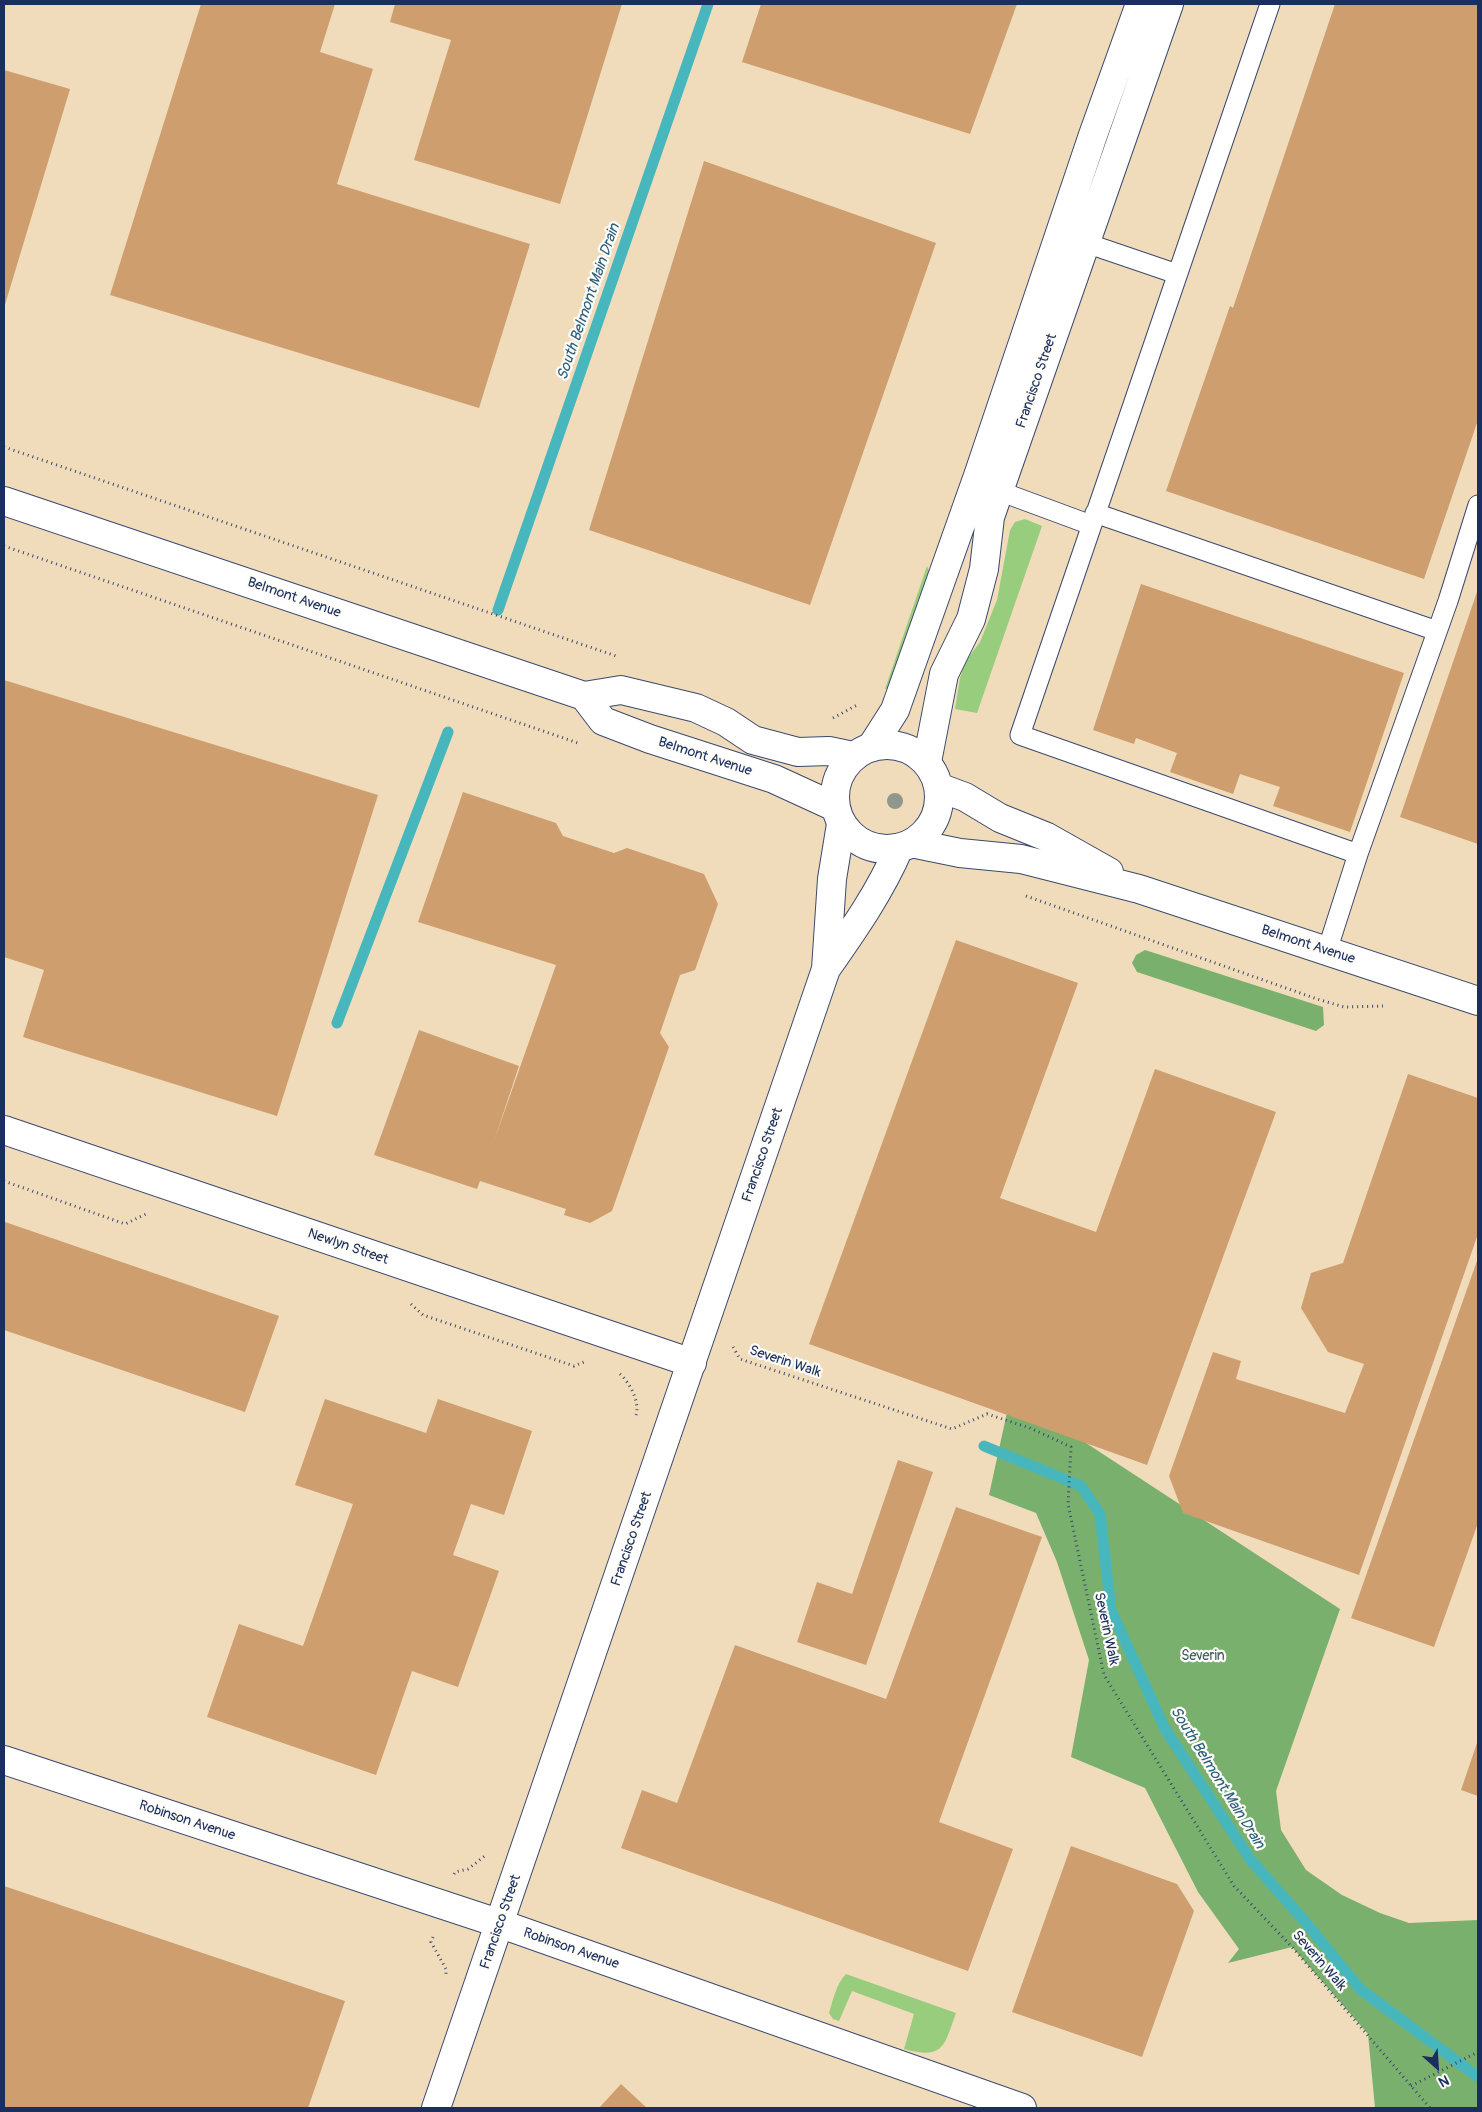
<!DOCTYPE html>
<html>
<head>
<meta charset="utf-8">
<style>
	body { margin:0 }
	#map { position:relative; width:1482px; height:2112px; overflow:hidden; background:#f0dcbb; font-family:Pangolin,sans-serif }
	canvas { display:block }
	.frame { position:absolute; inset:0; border:5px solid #1b2f5e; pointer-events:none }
	.north { position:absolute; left:1412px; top:2042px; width:50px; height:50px; -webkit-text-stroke:4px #fdfcf7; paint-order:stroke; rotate:154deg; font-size:14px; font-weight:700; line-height:20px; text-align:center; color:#1b2f5e }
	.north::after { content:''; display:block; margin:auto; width:18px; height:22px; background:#1b2f5e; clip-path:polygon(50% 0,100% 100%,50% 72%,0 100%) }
</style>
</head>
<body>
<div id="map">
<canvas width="1482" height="2112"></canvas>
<div class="frame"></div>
<div class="north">N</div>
</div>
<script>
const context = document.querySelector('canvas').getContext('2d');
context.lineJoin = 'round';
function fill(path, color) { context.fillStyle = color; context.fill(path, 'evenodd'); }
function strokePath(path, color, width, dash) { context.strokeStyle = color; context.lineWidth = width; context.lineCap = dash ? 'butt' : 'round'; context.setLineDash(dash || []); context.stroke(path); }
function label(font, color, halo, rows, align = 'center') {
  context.font = font + ' Pangolin,sans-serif'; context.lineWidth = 4.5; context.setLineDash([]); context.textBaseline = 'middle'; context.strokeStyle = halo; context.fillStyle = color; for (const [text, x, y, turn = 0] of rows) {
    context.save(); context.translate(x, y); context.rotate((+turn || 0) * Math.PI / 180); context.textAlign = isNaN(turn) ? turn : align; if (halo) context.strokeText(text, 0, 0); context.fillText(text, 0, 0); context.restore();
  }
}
fill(new Path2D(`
	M1025,519L1042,526L977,713L955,709L960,678L965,662L980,642L997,600L1010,530L1015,522Z
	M927,566L930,574L893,688L885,689Z
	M846,1974L956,2013C944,2046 944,2060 904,2049L914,2014L852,1991L839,2021L833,2019L829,2013C833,2000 836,1984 846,1974Z`), '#99cd7e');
fill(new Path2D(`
	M1145,950L1323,1007L1324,1025L1316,1031L1137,972L1132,963L1136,955Z
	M1011,1394L1340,1609L1276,1791L1281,1830L1306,1870L1342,1895L1380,1913L1409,1923L1478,1920V2108H1375L1368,2034L1292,1947L1228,1963L1239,1949L1198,1892L1145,1788L1071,1757L1089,1660L1057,1562L1036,1513L989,1495Z`), '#7ab06d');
strokePath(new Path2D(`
	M498,610L708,4
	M337,1023L448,732
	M984,1446L1081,1486L1100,1514L1111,1610L1165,1729L1250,1859L1307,1924L1360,1989L1478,2077`), '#47b7bd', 11);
fill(new Path2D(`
	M201,4H335L320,52L373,69L337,184L530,244L479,408L110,295Z
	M395,4H622L560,204L414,160L451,40L390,22Z
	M761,4H1017L970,134L742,62Z
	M1335,4H1478V420L1424,579L1166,491L1230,306L1233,308Z
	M4,70L70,89L4,308Z
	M704,161L936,243L810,605L589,530Z
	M1141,584L1404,673L1350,832L1273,806L1280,787L1240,774L1233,794L1170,772L1177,753L1136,738L1134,744L1093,730Z
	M1478,589V844L1400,817Z
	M4,680L378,795L277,1116L23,1037L44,970L4,957Z
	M463,792L556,823L563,836L614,853L627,848L704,874L718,904L695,970L680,975L660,1033L669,1047L612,1211L590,1223L564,1215L566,1209L480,1181L477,1189L374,1155L419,1030L519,1066L494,1141L556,965L418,922Z
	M956,940L1078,983L1000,1198L1096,1232L1155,1069L1276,1112L1147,1465L809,1344Z
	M1408,1074L1478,1098V1234L1359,1575L1183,1513L1169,1476L1213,1352L1241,1361L1236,1379L1345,1413L1364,1364L1328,1352L1301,1308L1311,1273L1343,1263Z
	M5,1222L279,1316L245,1412L4,1330Z
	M1478,1258V1523L1434,1647L1351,1618Z
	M325,1399L426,1433L438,1399L532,1431L504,1515L471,1504L453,1555L499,1571L458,1687L412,1671L376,1775L207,1717L239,1624L303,1646L353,1504L295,1485Z
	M898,1460L933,1472L866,1665L797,1642L817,1582L852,1594Z
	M956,1507L1042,1537L939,1822L1013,1849L968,1971L621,1848L642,1790L677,1803L735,1645L886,1699Z
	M1478,1740V1796L1461,1790Z
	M1071,1846L1177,1884L1194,1911L1142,2057L1012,2012Z
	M4,1886L345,2001L308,2108H4Z
	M621,2084L647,2108H599Z`), '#ce9e6f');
const service = new Path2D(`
	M1270,4L1020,735L1358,854L1448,601L1478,505
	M1086,243L1177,274
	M999,491L1091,525
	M1095,513L1437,631
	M1327,951L1358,854`);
const minor = new Path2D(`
	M4,1130L692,1363
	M4,1760L501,1924L1022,2108`);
const tertiary = new Path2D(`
	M872,746L895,710L979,473L1093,135L1140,4
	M927,762L944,674L971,619L984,569L990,517L1169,4
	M826,969C854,929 880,892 899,848
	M436,2108L826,969L832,879L841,824`);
const secondary = new Path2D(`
	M4,501L584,696L621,690L696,708L726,722L753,740L798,752L829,751L853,756
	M584,696L603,721L650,739L774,779L835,807
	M835 797a52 52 0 1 1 104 0a52 52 0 1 1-104 0Z
	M938,787L965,797L1000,818L1047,837L1109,872
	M911,843L960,853L1021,859L1139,889L1478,1001`);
strokePath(service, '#3b496c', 21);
strokePath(minor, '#3b496c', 30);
strokePath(tertiary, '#3b496c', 30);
strokePath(secondary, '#3b496c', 30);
strokePath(new Path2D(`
	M4,447L616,656
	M4,546L578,743
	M833,718L859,704
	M1026,896L1317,999L1344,1007L1383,1006
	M4,1181L125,1224L146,1214
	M411,1304L423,1315L574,1366L584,1362
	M733,1347L740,1359L952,1429L987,1414L1030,1428L1071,1447L1068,1504L1104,1675L1234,1886L1292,1947L1430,2108
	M620,1374C630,1383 640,1402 636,1415
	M454,1874L455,1872L468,1869L486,1855
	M433,1937L431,1942L446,1969V1974
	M1411,2086L1478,2052`), '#3b496c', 3, [1, 4]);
strokePath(service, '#fff', 19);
strokePath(minor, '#fff', 28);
strokePath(tertiary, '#fff', 28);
strokePath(secondary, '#fff', 28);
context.fillStyle = '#90978d';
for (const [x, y] of [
	[895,801]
]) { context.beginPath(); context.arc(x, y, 8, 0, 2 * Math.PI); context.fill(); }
label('14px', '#1b2f5e', '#fdfcf7', [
	["Francisco Street",1037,381,-71],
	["Belmont Avenue",294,598,19],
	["Belmont Avenue",705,757,18],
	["Belmont Avenue",1308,945,18],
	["Francisco Street",763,1155,-71],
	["Newlyn Street",348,1247,19],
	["Severin Walk",785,1362,18],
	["Francisco Street",632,1539,-71],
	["Severin Walk",1106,1629,78],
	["Robinson Avenue",187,1821,18],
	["Francisco Street",501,1922,-71],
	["Robinson Avenue",571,1949,19],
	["Severin Walk",1319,1961,49]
]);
label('14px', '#415e68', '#fdfcf7', [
	["Severin",1203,1656]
]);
label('italic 15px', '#2a5f7f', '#fdfcf7', [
	["South Belmont Main Drain",589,302,-71],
	["South Belmont Main Drain",1217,1778,58]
]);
</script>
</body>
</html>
